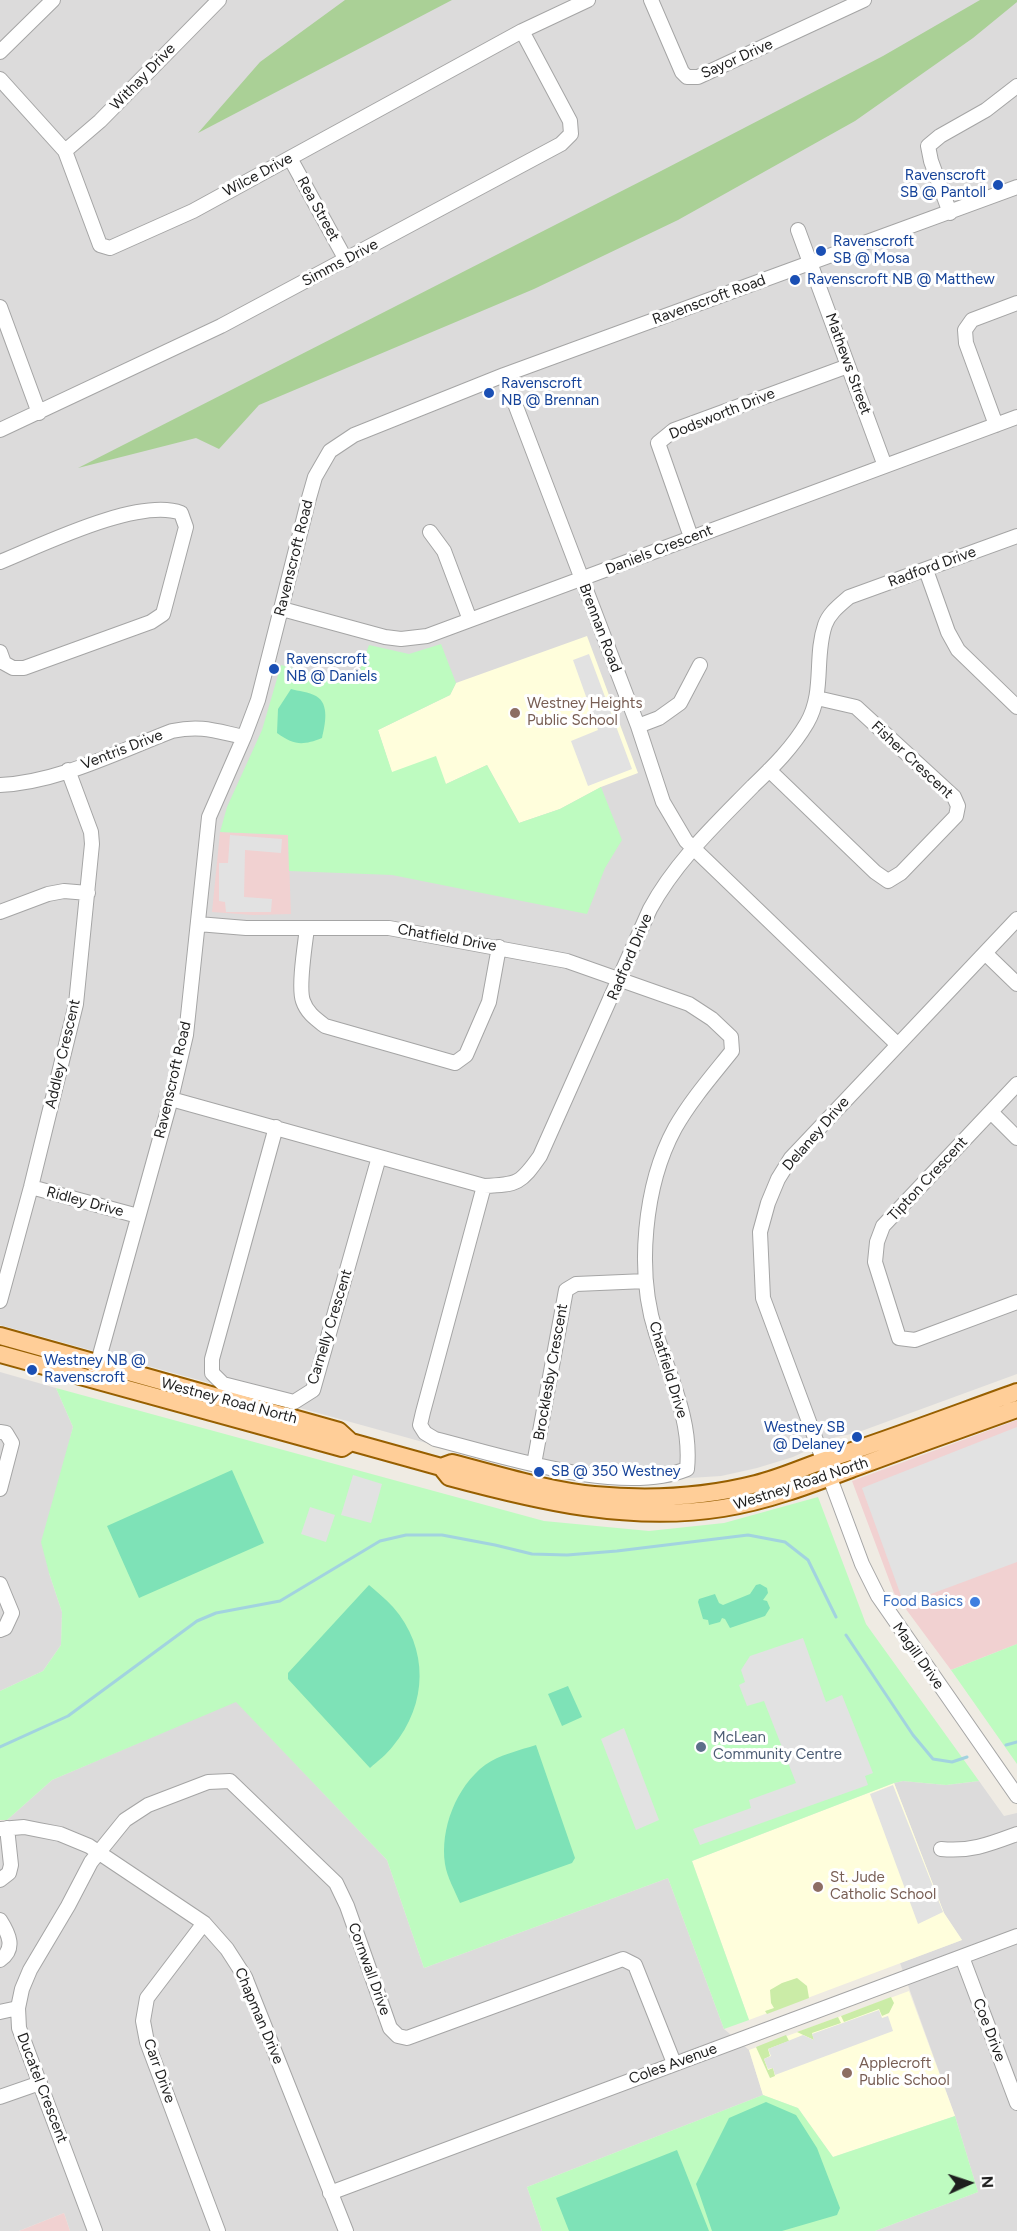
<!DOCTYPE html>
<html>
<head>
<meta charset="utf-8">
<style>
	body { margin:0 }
	#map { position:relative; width:1017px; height:2231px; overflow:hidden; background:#efebe3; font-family:Figtree,sans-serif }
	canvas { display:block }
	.north { position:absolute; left:939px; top:2153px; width:60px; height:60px; -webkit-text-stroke:4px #fff; paint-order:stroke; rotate:87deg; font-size:16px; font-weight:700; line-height:24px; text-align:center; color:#1e1e1e }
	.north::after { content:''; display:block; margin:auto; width:21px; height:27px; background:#1e1e1e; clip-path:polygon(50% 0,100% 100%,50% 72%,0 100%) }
</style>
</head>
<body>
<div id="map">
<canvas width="1017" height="2231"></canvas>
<div class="north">N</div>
</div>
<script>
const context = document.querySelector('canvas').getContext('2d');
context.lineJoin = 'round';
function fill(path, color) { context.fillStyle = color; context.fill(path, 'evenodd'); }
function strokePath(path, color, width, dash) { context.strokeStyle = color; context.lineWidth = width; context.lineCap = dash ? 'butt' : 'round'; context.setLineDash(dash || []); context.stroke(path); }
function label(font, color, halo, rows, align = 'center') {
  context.font = font + ' Figtree,sans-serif'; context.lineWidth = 6; context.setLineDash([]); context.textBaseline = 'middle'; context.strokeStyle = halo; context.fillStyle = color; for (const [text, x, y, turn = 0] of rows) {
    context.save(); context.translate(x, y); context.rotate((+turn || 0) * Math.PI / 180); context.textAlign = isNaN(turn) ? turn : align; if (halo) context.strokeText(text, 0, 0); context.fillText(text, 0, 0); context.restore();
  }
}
fill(new Path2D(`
	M0,0H1017V1374L856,1433L836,1437L793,1457L757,1468L721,1476L611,1483L477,1457L0,1325Z
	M0,1372L56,1388L73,1427L62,1472L49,1573L62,1612L61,1645L43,1671L0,1691Z
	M236,1701L387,1860L424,1968L668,1878L724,2029L749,2050L763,2095L527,2187L542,2231H70L64,2213L19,2231H0V1834H2L7,1820L52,1780Z
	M903,1781L946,1785L979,1781L1004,1816L1017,1813V2231H875L978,2192L955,2116L900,1963L962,1940L944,1913L894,1783Z`), '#dcdbdb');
fill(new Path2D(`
	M220,832L288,835L291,914L253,915L212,912Z
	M1017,1420V1644L951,1670L894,1593L852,1481Z
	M64,2213L70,2231H19Z`), '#f1d1d1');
fill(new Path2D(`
	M587,636L638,773L601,787L560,809L519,823L487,765L446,784L392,773L378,730L450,695L456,683Z
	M894,1783L944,1913L962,1940L749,2020L692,1861Z
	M909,1991L955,2116L833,2157L798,2108L763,2095L749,2050Z`), '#fffedc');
fill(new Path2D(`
	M797,1978L807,1986L809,1998L767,2014L765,2011L774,2008L771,2003L770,1990L782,1983Z
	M891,1997L894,2003L889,2013L882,2016L879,2009L844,2022L841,2016Z
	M838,2017L841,2023L812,2033L814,2040L797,2032Z
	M786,2035L789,2041L768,2049L770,2056L764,2059L768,2070L773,2068L775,2076L770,2078L756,2047Z`), '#cbeca7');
fill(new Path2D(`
	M345,0H452L198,133L260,62Z
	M980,0H1017V2L973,38L855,121L678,220L534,289L259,405L219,449L196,438L78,468L661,171L883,56Z`), '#aad096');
fill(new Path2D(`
	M441,644L456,683L450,695L378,730L392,772L436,756L446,784L487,765L519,823L560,809L601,787L622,840L605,868L587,914L392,875L289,871L288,835L220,832L227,807L262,730L281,665L355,684L369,645L409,654Z
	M56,1388L544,1521L649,1531L724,1523L818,1497L866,1624L979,1781L946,1785L903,1781L894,1783L692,1861L749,2020L724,2029L668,1878L424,1968L387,1860L236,1702L52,1780L7,1820H0V1691L43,1671L61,1645L62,1612L49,1573L41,1542L73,1427Z
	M1017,1644V1764L951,1670Z
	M763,2095L798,2108L833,2157L955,2116L978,2192L875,2231H542L527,2187Z`), '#befbc0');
fill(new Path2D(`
	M291,689C298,691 309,692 316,696C330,704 325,725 322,738C302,746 294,745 277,733L278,709Z
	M232,1470L264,1543L139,1598L107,1526Z
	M760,1584L767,1588L768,1593L763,1600L767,1601L770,1608L765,1616L730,1628L725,1619L722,1618L720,1622L709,1625L708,1620L703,1619L698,1602L699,1599L715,1594L719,1603L723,1605L750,1594L756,1585Z
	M369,1585C377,1592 386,1599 393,1607C429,1648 428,1704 393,1746C387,1754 378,1761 370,1768L288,1679V1673Z
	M568,1686L582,1717L562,1726L548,1694Z
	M536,1745L575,1858L572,1863L460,1903C455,1891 447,1877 445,1864C440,1829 456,1787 485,1765C499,1755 520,1750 536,1745Z
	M766,2102L796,2115L817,2148L840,2208L837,2215L782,2231H712L696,2184L729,2118Z
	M677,2150L709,2231H569L556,2198Z`), '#7ee2b7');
fill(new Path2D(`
	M589,654L632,769L588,786L571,741L598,730L573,660Z
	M230,835L282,839L281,853L245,850L244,897L272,899L271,912H226L225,902L219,901V863H228Z
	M1017,1427V1562L904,1604L862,1488Z
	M353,1475L382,1484L371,1523L341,1515Z
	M310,1507L335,1515L326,1542L301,1534Z
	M803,1638L826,1702L842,1695L873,1773L865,1776L868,1785L700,1845L693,1829L751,1808L749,1800L796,1783L764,1701L747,1706L739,1685L745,1682L741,1670L750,1656Z
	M624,1728L659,1820L636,1830L601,1739Z
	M893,1785L943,1912L918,1924L870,1794Z
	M879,2010L882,2018L888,2016L893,2031L775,2075L773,2068L768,2069L764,2059L771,2056L768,2049L803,2035L814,2040L812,2034Z`), '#e2e2e2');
strokePath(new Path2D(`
	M846,1635L913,1735L933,1759L952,1762L967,1757
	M1006,1745L1017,1742
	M0,1747L68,1716L197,1621L216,1613L280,1601L380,1541L406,1535H442L495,1545L532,1554L567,1555L617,1551L748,1535L785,1542L808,1560L836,1617`), '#a2d3df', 3);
const minor = new Path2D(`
	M651,0L682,72L687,77H698L864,0
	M0,52L53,0
	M0,79L65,151L100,245L110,248L193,211L522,31L588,0
	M65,151L100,121L219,0
	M290,158L346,260
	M950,213L931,161L928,146L940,136L986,110L1017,86
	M798,230L885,466
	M0,307L39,413
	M504,375L638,726L663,802L686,841L897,1044
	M996,425L966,343L965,330L972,320L1017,303
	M0,430L221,326L561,144L571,134L570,121L522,31
	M430,532L444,551L470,620
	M691,537L658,443L674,430L848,366
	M0,562C42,545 139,497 181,513L186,527L163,614L151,622L24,668H13L4,663L0,652
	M926,570L948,632L958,650L1017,707
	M282,609L385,637L401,639L427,636L1017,417
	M638,726L659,718L680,703L700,665
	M769,770L875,872L888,881L901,873L956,816L958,806L954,797L856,707L817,698
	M0,785C59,782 117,752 172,731C202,725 215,731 244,737
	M0,912L48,894L64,891L88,893
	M1017,919L791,1158L778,1179L768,1203L760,1232L763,1298L862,1564L878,1596L1017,1796
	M198,924L246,928H389L567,961L689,1004L712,1019L731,1037L732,1051C712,1076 691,1100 675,1128C644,1185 636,1272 656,1333C670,1378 692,1421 687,1469C621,1496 503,1456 435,1439L425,1433L420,1425L423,1412L484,1186
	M307,928C305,945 298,987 303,1001C307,1013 316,1019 325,1026L455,1063L466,1055L489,1002L499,947
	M985,953L1017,984
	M1017,1084L883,1226L877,1242L875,1262L899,1338L915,1340L1017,1302
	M171,1099L484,1186C518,1185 521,1183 540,1156L650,909C676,861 716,824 753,786C773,767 793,747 807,723C825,692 814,657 825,625C829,613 840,605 849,597L1017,536
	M991,1112L1017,1138
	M276,1127L212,1359V1373L223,1384L294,1402L313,1390L379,1157
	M31,1187L138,1216
	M0,1301L31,1187L76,1004L92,844L91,832L68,770
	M93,1380L171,1099L186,1035L209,817L244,737L258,700L309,498L315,477L330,451L354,435L504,375L1017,187
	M0,1432L6,1433L12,1443L0,1489
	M534,1464L566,1290L576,1284L646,1281
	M0,1584L12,1613L5,1628L0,1630
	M0,1829L24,1827L39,1830L60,1834L89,1846L204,1923L227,1949L245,1977L346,2231
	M941,1849C971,1852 990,1844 1017,1834
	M0,1880L9,1873L11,1865L7,1828
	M0,1920C9,1934 16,1949 0,1960
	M204,1923L147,1998L143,2021L147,2042L218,2231
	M962,1957L1017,2103
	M0,2012L18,2008
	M0,2097L40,2083
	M330,2193L1017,1936
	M95,2231L19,2028L18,2008L22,1989L30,1970L68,1906L91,1862L125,1820L148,1805L208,1782L230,1781L336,1883L347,1906L390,2028L398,2036L407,2038L623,1959L635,1965L674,2063`);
const major = new Path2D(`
	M0,1336L339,1431L351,1442L441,1467L449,1477C538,1501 630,1523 723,1508C768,1501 812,1484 854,1468C908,1448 963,1428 1017,1409
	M0,1354L342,1448L351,1442
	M441,1467L452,1463C499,1475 546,1490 594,1495C647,1500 705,1497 756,1484C780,1478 802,1468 825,1460C890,1439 953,1415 1017,1392`);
strokePath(minor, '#a5a5a5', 16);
strokePath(major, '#975f00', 20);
strokePath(minor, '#fff', 14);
strokePath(major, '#ffce98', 16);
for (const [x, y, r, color] of [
	[998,185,6,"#1a4fb4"],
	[821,251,6,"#1a4fb4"],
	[795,280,6,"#1a4fb4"],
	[489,393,6,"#1a4fb4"],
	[274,669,6,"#1a4fb4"],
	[515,713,6,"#8d6e63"],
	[32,1370,6,"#1a4fb4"],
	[857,1437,6,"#1a4fb4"],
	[539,1472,6,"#1a4fb4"],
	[975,1602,6,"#3f7fe0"],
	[701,1747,6,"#5c6f8a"],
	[818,1887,6,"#8d6e63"],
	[847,2073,6,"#8d6e63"]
]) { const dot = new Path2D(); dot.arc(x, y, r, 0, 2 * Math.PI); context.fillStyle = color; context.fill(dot); strokePath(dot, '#fff', 2); }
label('15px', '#1e1e1e', '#fff', [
	["Sayor Drive",737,59,-24],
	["Withay Drive",143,77,-46],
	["Wilce Drive",258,175,-28],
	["Rea Street",318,209,61],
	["Simms Drive",340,263,-28],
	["Ravenscroft Road",709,300,-20],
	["Mathews Street",848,364,70],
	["Dodsworth Drive",722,414,-22],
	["Daniels Crescent",659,550,-21],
	["Ravenscroft Road",294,558,-76],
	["Radford Drive",932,567,-20],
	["Brennan Road",600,628,69],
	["Ventris Drive",122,750,-21],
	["Fisher Crescent",912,760,43],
	["Chatfield Drive",447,938,10],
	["Radford Drive",630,957,-67],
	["Addley Crescent",63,1054,-77],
	["Ravenscroft Road",173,1080,-77],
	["Delaney Drive",816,1134,-49],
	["Tipton Crescent",928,1179,-47],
	["Ridley Drive",85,1202,15],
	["Carnelly Crescent",330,1327,-73],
	["Chatfield Drive",668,1370,73],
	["Brocklesby Crescent",551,1372,-80],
	["Westney Road North",229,1401,15],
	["Westney Road North",801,1484,-18],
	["Magill Drive",918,1656,55],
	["Cornwall Drive",369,1969,70],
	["Chapman Drive",259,2016,67],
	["Coe Drive",989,2030,69],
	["Coles Avenue",673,2064,-20],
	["Carr Drive",159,2071,70],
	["Ducatel Crescent",42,2088,69]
]);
label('15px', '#164399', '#fff', [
	["Ravenscroft",986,176,"right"],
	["SB @ Pantoll",986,193,"right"],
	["Ravenscroft",833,242],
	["SB @ Mosa",833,259],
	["Ravenscroft NB @ Matthew",807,280],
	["Ravenscroft",501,384],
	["NB @ Brennan",501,401],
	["Ravenscroft",286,660],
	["NB @ Daniels",286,677],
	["Westney NB @",44,1361],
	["Ravenscroft",44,1378],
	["Westney SB",845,1428,"right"],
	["@ Delaney",845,1445,"right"],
	["SB @ 350 Westney",551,1472]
], 'left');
label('15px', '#785e54', '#fff', [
	["Westney Heights",527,704],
	["Public School",527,721],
	["St. Jude",830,1878],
	["Catholic School",830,1895],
	["Applecroft",859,2064],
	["Public School",859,2081]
], 'left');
label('15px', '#366cbe', '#fff', [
	["Food Basics",963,1602]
], 'right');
label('15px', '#4e5e75', '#fff', [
	["McLean",713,1738],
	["Community Centre",713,1755]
], 'left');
</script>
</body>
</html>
